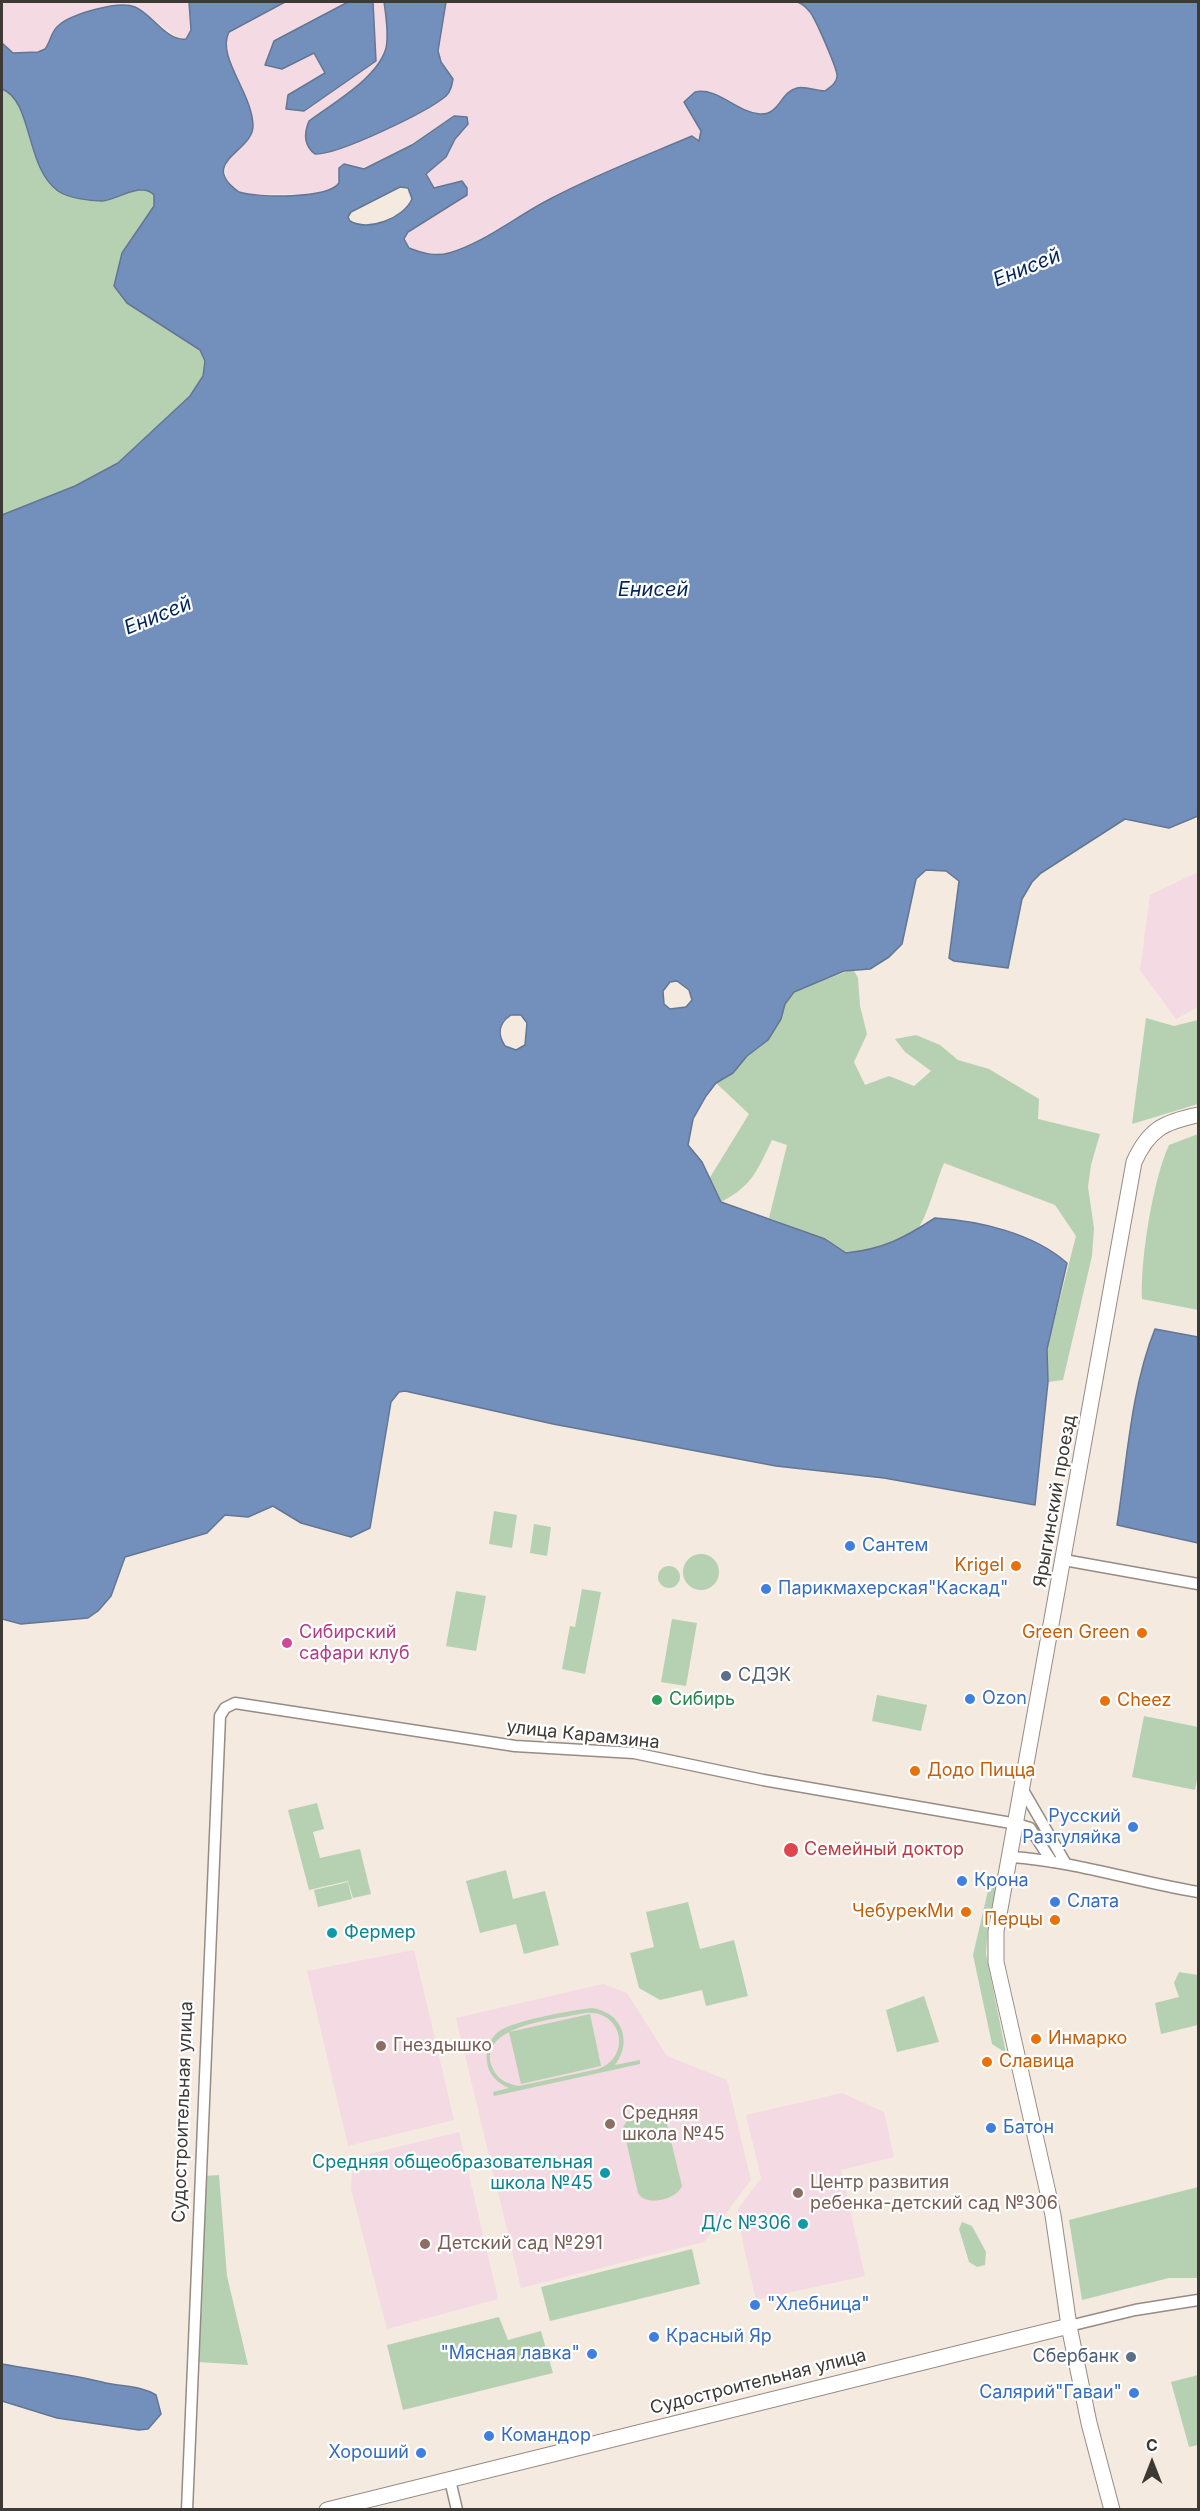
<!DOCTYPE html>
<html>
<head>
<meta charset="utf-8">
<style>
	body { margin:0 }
	#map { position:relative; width:1200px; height:2511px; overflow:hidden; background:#f4eae0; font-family:Inter,sans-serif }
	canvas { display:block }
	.frame { position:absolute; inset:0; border:3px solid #3d3935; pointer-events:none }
	.north { position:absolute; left:1122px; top:2433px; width:60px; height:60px; -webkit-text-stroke:4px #fff; paint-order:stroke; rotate:0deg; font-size:16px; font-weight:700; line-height:24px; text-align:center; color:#3d3935 }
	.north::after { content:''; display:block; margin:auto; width:21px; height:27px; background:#3d3935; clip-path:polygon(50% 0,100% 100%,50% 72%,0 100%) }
</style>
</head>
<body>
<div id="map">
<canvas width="1200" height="2511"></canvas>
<div class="frame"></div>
<div class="north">С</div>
</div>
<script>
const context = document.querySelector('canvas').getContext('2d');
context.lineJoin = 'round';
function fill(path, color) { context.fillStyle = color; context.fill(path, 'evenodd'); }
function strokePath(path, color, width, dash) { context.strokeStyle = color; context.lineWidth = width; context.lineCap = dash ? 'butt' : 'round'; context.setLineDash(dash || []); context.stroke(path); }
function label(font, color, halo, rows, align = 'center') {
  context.font = font + ' Inter,sans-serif'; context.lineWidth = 4.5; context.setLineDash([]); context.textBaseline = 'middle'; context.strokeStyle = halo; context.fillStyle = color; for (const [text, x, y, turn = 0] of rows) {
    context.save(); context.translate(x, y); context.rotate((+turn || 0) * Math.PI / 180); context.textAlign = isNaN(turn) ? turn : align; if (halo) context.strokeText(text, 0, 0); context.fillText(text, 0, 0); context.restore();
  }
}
fill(new Path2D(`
	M2,2H189L191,30L186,39L181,40L145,13L52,33L45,49L18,54L7,51L2,43Z
	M285,2H348L274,41L265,65L283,69L314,53L325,73L376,61L373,2H384L387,28L384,54L326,154L398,123L449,70L441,62L438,51L446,2H800L816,20L838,75L834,84L825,91L802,87L788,93L776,109L763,114L743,110L711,92L684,102L701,132L700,141L653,152L553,197L471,244L447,253L432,255L409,248L404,239L408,232L462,199V182L434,188L426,174L451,147L455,139L454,116L412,145L370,167L359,169L342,165L339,183L330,191L308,194H246L233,188L226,178L227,158L251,137L253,127L248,99L227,58L224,41L229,32Z
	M1198,872V1007L1176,1019L1140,970L1150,895Z
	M414,1950L454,2120L348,2146L307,1971Z
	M603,1984L627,1993L667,2056L727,2080L751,2180L704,2242L521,2288L456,2018Z
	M842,2093L884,2112L894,2157L841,2170L865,2276L756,2300L743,2244L738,2209L761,2178L746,2115Z
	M459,2132L498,2299L387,2329L351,2189L353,2158Z`), '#f4dae2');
fill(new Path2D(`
	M2,89L18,101L23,116L103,201C116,197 144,183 154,195V206L114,286L127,303L200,350L205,361L203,376L190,396L118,463L75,486L2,515Z
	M853,969L858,978L860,1006L867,1034L854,1062L865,1085L889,1076L914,1086L931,1071L905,1052L895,1039L916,1035L940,1045L958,1060L989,1069L1039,1099L1038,1119L1100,1134L1091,1165L1088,1187L1094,1228L1092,1256L1063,1380L1048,1382L1047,1349L1076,1236L1055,1205L944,1163C937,1179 927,1218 917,1230C905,1246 866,1251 846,1253L825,1239L769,1218L787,1145L772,1140C757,1171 752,1186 721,1202L709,1179L749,1114L716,1083L733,1073L747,1056L768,1040L781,1019L785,1004L794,992Z
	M1146,1018L1174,1026L1198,1020V1104L1132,1124Z
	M1198,1134V1310L1142,1299C1140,1261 1153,1179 1169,1145Z
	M494,1511L517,1515L512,1548L489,1544Z
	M534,1524L551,1527L547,1556L530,1553Z
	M683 1572a18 18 0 1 1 36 0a18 18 0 1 1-36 0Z
	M658 1577a11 11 0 1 1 22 0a11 11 0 1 1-22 0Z
	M582,1589L601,1592L585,1674L562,1669L570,1626L575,1627Z
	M456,1591L486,1596L476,1651L446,1646Z
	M672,1619L697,1623L686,1686L661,1682Z
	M877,1695L927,1705L921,1731L872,1721Z
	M1144,1716L1198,1727V1775L1195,1790L1132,1777Z
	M317,1803L324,1829L313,1832L320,1858L360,1849L371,1894L353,1898L348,1881L309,1890L288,1810Z
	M506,1870L513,1899L545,1891L559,1945L524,1954L516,1924L480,1933L466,1881Z
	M348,1882L352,1899L318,1907L314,1890Z
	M990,1882L997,1884L988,1925L986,1954L1006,2053L992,2044L973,1955Z
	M688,1902L700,1949L734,1940L748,1996L706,2006L702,1990L660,2000L639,1988L630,1953L654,1947L646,1912Z
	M1179,1972L1198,1975V2025L1161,2034L1155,2003L1179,1997L1174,1983Z
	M924,1996L939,2042L897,2052L886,2010Z
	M592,2008C622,2012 633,2042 615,2065L640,2060V2064L494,2096L493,2092L509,2088C497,2083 488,2074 487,2061C485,2050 490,2039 498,2032C511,2021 573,2010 592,2008ZM585,2013C622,2009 633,2057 598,2069L519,2086C508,2084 498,2080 493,2069C473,2025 559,2019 585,2013Z
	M590,2014L601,2066L521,2084L509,2032Z
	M655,2112L662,2114L666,2120L682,2186C676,2200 646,2207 638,2193L623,2127L629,2118Z
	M219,2175L227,2276L248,2365L198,2362L203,2176Z
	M1198,2187V2278H1169L1082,2300L1069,2220Z
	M962,2222L972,2226L986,2252L985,2265L977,2267L969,2262L959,2229Z
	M692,2249L700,2284L550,2321L541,2287Z
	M499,2317L508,2340L541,2331L553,2373L403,2410L387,2345Z
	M1198,2375V2445L1189,2447L1171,2382Z`), '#b6d1b2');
const water = new Path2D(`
	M189,2H285L229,32C216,57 253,94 253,126C253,152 197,162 239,192C258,198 328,199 339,183V168L344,164L364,169L412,145L454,116L467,117L468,124L455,139L446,157L426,174L434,188L462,181L467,188V195L408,232L404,239L409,248C422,253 435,257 449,253C484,243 517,216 550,199C595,175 645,156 692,136L699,141L701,131L684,102L695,92C718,87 736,112 760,114C780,115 780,92 797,88C806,86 816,91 825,91C830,87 836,84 837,77C839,72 815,18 810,12C806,7 801,2 795,2H1198V816L1169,828L1125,819L1041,873L1032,882L1022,899L1008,968L954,961L949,958L959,881L946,871L926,870L916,879L902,944L889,957L870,969L844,971L794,992L785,1004L781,1019L768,1040L747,1056L733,1073L716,1083L706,1096L693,1119L688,1145L702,1162L721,1202L825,1239L846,1253C884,1249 904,1238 935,1218C980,1221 1033,1233 1067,1263L1047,1349L1048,1382L1035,1505L884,1478L776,1466L553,1424L405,1391L399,1392L391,1402L370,1528L351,1537L301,1523L273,1506L248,1517L225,1515L207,1533L125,1557L111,1596L98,1611L88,1618L21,1624L2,1619V515L75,486L118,463L190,396L203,376L205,361L200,350L127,303L114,286L122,253L154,206V195C142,181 117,200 102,201C90,201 68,198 58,191C25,167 33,101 2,89V43L13,53L38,52L45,49C51,41 51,31 59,25C72,14 119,0 135,7C152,14 167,42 186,39L191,30ZM400,187L408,188L412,199C404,218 368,232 350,221L348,217L351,212ZM677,981L689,990L692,1000L686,1007L670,1009L664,1004L663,991L670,982ZM511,1015H521L527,1023L525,1045L516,1050L505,1046C497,1034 499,1023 511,1015Z
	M348,2H373L376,61L304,111L286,109L288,95L325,73L314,53L282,69L265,65L274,41Z
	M384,2H446L438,51L441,62L453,79C452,85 451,91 446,96C427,112 338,155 315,154C303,145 304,133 309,121C333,103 378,78 386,48C389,33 386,16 384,2Z
	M1155,1329L1198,1337V1543L1117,1525C1127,1462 1131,1388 1155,1329Z
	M2,2364C35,2370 69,2374 102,2382C120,2387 140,2385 156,2395L161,2414L148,2429L139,2430L57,2418L2,2401Z`);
fill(water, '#7390bd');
strokePath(water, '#637694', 1.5);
const street = new Path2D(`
	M1064,1560L1198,1584
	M1023,1790L1066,1864
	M1011,1857C1074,1861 1136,1882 1198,1892
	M1069,2326L1135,2310L1198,2300
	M450,2480L457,2510
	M187,2510L220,1716L225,1708L235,1703L515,1746L634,1753L763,1780L1017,1824L1030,1828L1052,1862`);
const secondary = new Path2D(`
	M327,2510L1069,2326
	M1112,2510L1089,2423L1069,2326L1053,2215L996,1962V1931L1134,1162C1149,1129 1164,1122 1198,1115`);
strokePath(street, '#968c84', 13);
strokePath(secondary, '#968c84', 17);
strokePath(street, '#fff', 10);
strokePath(secondary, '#fff', 15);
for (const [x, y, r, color] of [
	[850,1546,6,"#3f7fe0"],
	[1016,1566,6,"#e8710a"],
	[766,1589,6,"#3f7fe0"],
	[1142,1633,6,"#e8710a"],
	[287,1643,6,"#d1479c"],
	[726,1676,6,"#5c6f8a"],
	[970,1699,6,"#3f7fe0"],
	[657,1700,6,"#2e9e5b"],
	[1105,1701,6,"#e8710a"],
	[915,1771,6,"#e8710a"],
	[1133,1827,6,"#3f7fe0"],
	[791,1850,8,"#e0444e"],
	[962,1881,6,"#3f7fe0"],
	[1055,1902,6,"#3f7fe0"],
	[966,1912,6,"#e8710a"],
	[1055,1920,6,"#e8710a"],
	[332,1933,6,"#0f9aa8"],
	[1036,2039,6,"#e8710a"],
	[381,2046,6,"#8d6e63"],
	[987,2062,6,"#e8710a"],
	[610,2124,6,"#8d6e63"],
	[991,2128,6,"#3f7fe0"],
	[605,2173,6,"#0f9aa8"],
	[798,2193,6,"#8d6e63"],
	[803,2224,6,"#0f9aa8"],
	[425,2244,6,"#8d6e63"],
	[755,2305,6,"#3f7fe0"],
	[654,2337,6,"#3f7fe0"],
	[592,2354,6,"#3f7fe0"],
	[1131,2357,6,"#5c6f8a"],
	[1134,2393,6,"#3f7fe0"],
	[489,2436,6,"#3f7fe0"],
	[421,2453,6,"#3f7fe0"]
]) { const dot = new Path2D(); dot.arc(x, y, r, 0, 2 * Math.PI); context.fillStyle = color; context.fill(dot); strokePath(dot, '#fff', 2); }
label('18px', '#3d3935', '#fff', [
	["Ярыгинский проезд",1055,1501,-80],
	["улица Карамзина",583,1735,6],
	["Судостроительная улица",183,2112,-88],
	["Судостроительная улица",758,2382,-14]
]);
label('18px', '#366cbe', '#fff', [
	["Сантем",862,1546],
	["Парикмахерская\"Каскад\"",778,1589],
	["Ozon",982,1699],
	["Русский",1121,1817,"right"],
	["Разгуляйка",1121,1838,"right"],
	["Крона",974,1881],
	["Слата",1067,1902],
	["Батон",1003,2128],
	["\"Хлебница\"",767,2305],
	["Красный Яр",666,2337],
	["\"Мясная лавка\"",580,2354,"right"],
	["Салярий\"Гаваи\"",1122,2393,"right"],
	["Командор",501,2436],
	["Хороший",409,2453,"right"]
], 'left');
label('18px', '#c56008', '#fff', [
	["Krigel",1004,1566],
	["Green Green",1130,1633],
	["Cheez",1117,1701,"left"],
	["Додо Пицца",927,1771,"left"],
	["ЧебурекМи",954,1912],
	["Перцы",1043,1920],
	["Инмарко",1048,2039,"left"],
	["Славица",999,2062,"left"]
], 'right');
label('18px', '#b23c85', '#fff', [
	["Сибирский",299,1633],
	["сафари клуб",299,1654]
], 'left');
label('18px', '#4e5e75', '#fff', [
	["СДЭК",738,1676],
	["Сбербанк",1119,2357,"right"]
], 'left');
label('18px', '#27864d', '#fff', [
	["Сибирь",669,1700]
], 'left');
label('18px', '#be3a42', '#fff', [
	["Семейный доктор",804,1850]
], 'left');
label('18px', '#0d838f', '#fff', [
	["Фермер",344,1933,"left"],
	["Средняя общеобразовательная",593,2163],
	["школа №45",593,2184],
	["Д/с №306",791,2224]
], 'right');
label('18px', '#785e54', '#fff', [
	["Гнездышко",393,2046],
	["Средняя",622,2114],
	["школа №45",622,2135],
	["Центр развития",810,2183],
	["ребенка-детский сад №306",810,2204],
	["Детский сад №291",437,2244]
], 'left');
label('italic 20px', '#02265c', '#fff', [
	["Енисей",1027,268,-22],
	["Енисей",653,590],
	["Енисей",158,616,-22]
]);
</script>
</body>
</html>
